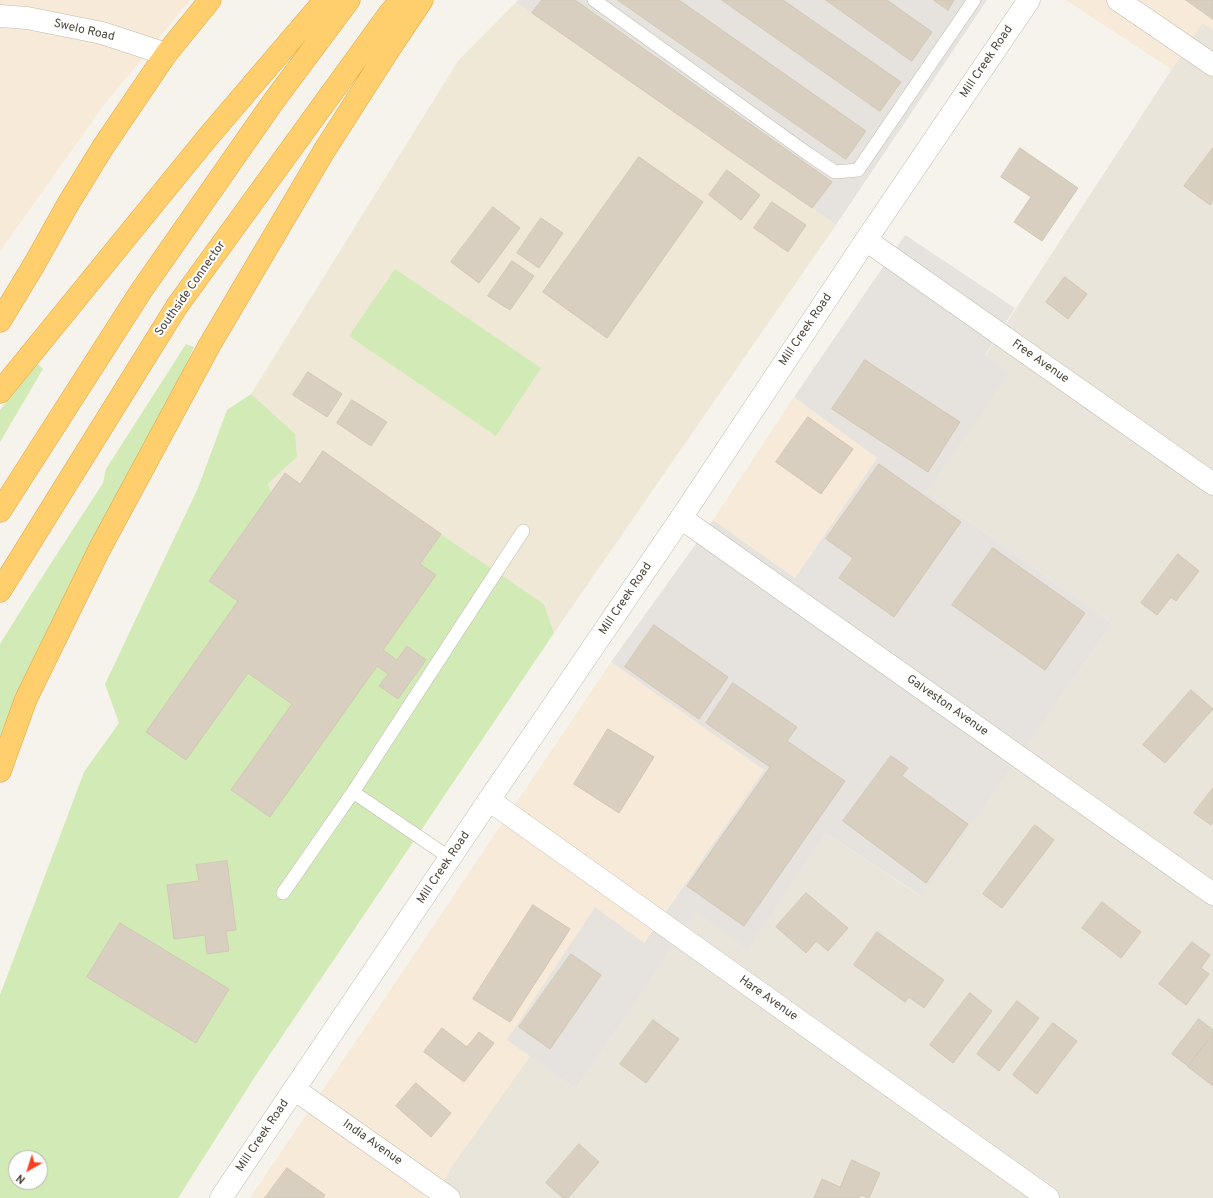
<!DOCTYPE html>
<html>
<head>
<meta charset="utf-8">
<style>
	body { margin:0 }
	#map { position:relative; width:1213px; height:1198px; overflow:hidden; background:#f6f3ec; font-family:Overpass,sans-serif }
	canvas { display:block }
	.north { position:absolute; left:8px; top:1150px; width:40px; height:40px; box-sizing:border-box; background:#fff; border:1px solid #b7b4b0; border-radius:50%; rotate:219deg; font-size:11px; font-weight:700; line-height:16px; text-align:center; color:#4b4439 }
	.north::after { content:''; display:block; margin:auto; width:14px; height:18px; background:#fc3f1d; clip-path:polygon(50% 0,100% 100%,50% 72%,0 100%) }
</style>
</head>
<body>
<div id="map">
<canvas width="1213" height="1198"></canvas>
<div class="north">N</div>
</div>
<script>
const context = document.querySelector('canvas').getContext('2d');
context.lineJoin = 'round';
function fill(path, color) { context.fillStyle = color; context.fill(path, 'evenodd'); }
function strokePath(path, color, width, dash) { context.strokeStyle = color; context.lineWidth = width; context.lineCap = dash ? 'butt' : 'round'; context.setLineDash(dash || []); context.stroke(path); }
function label(font, color, halo, rows, align = 'center') {
  context.font = font + ' Overpass,sans-serif'; context.lineWidth = 4; context.setLineDash([]); context.textBaseline = 'middle'; context.strokeStyle = halo; context.fillStyle = color; for (const [text, x, y, turn = 0] of rows) {
    context.save(); context.translate(x, y); context.rotate((+turn || 0) * Math.PI / 180); context.textAlign = isNaN(turn) ? turn : align; if (halo) context.strokeText(text, 0, 0); context.fillText(text, 0, 0); context.restore();
  }
}
fill(new Path2D(`
	M1202,23L1213,30V1198H434L452,1166L530,1056L576,1089L696,910L748,948L826,833L920,896L1112,623L927,492L1008,373L985,356Z`), '#eae5da');
fill(new Path2D(`
	M0,0H190L104,105L0,251Z
	M1066,0H1213V30L1202,23L1172,70Z
	M794,397L877,458L795,578L713,520Z
	M611,662L764,770L643,943L595,907L508,1040L530,1056L452,1166L434,1198H250Z`), '#f7ead8');
fill(new Path2D(`
	M518,0H987L836,225L516,2Z
	M905,235L1015,308L985,355L1009,373L927,492L1112,623L921,896L826,833L748,949L696,911L576,1089L507,1040L595,907L644,943L764,770L611,662L713,520L795,578L877,458L794,397Z`), '#e6e2dd');
fill(new Path2D(`
	M516,2L836,225L554,633L544,604L280,516L268,484L297,457L251,394L458,61Z`), '#efe8d6');
fill(new Path2D(`
	M395,269L541,368L496,436L349,336Z
	M186,344L194,347L175,389L0,742V644L35,588L103,483L106,469Z
	M37,363L43,369L0,442V410Z
	M251,394L295,434L297,457L268,484L280,516L409,513L544,604L554,633L256,1075L178,1198H0V995L84,772L119,723L105,684L198,488L227,410ZM16,1158H40V1182H16Z`), '#d2eab5');
const building = new Path2D(`
	M542,0H575L832,182L812,208L532,13Z
	M618,0H679L866,131L846,159Z
	M722,0H783L901,82L880,111Z
	M826,0H887L932,32L912,61Z
	M934,0H954L948,10Z
	M1186,0H1213V19Z
	M1020,148L1078,188L1042,241L1014,222L1031,197L1001,177Z
	M1213,148V201L1210,205L1184,186Z
	M639,157L703,202L607,338L543,292Z
	M727,170L760,195L741,220L709,195Z
	M772,202L806,225L788,252L754,228Z
	M493,207L520,228L479,283L451,262Z
	M541,218L563,233L539,268L517,253Z
	M512,261L534,276L510,310L488,296Z
	M1065,277L1087,294L1068,319L1046,302Z
	M865,360L960,422L928,472L832,409Z
	M308,372L342,394L327,417L293,395Z
	M352,400L387,422L371,446L337,423Z
	M808,417L853,449L821,494L776,462Z
	M323,451L441,534L420,564L436,575L383,650L397,660L407,646L426,660L398,699L379,686L388,674L377,666L270,817L231,790L292,704L248,673L186,760L146,732L238,601L209,581L285,473L300,484Z
	M879,464L961,522L894,617L839,578L853,558L826,539Z
	M993,548L1085,613L1045,670L952,605Z
	M1178,554L1199,571L1176,601L1171,597L1157,615L1141,603Z
	M654,625L728,677L699,719L625,667Z
	M733,683L797,727L787,741L845,781L744,926L687,886L770,767L706,723Z
	M1191,690L1213,709L1165,763L1143,745Z
	M608,729L654,757L619,813L574,784Z
	M891,756L908,768L902,776L968,824L926,883L843,821Z
	M1213,788V822L1211,825L1194,813Z
	M1035,825L1054,840L1002,908L983,894Z
	M227,861L236,930L226,931L229,951L207,954L205,935L174,939L167,885L199,881L196,865Z
	M806,893L848,928L828,951L816,941L806,953L776,927Z
	M1102,902L1141,932L1121,958L1082,928Z
	M533,905L570,929L510,1022L473,999Z
	M120,923L229,989L196,1043L87,977Z
	M877,932L944,980L924,1008L909,997L905,1002L854,965Z
	M1192,942L1210,955L1201,968L1209,974L1186,1005L1159,984Z
	M571,954L601,975L550,1049L519,1027Z
	M970,993L992,1011L953,1063L930,1045Z
	M1017,1001L1039,1018L999,1071L977,1054Z
	M1199,1019L1213,1030V1033L1188,1066L1172,1054Z
	M653,1020L679,1039L646,1083L620,1064Z
	M1053,1023L1077,1041L1037,1094L1013,1075Z
	M442,1028L467,1047L479,1032L494,1043L464,1082L424,1052Z
	M1213,1035V1086L1188,1067Z
	M416,1083L451,1113L431,1137L396,1106Z
	M579,1144L599,1162L568,1198H563L546,1183Z
	M852,1160L880,1173L869,1198L861,1195L859,1198H814L822,1179L840,1187Z
	M287,1168L325,1195L323,1198H265Z`);
fill(building, '#d8cfc1');
strokePath(building, '#d3c7b4', 1);
const service = new Path2D(`
	M594,0L808,154L835,172L858,170L974,0
	M353,792L523,531
	M283,893L353,792L450,858`);
const minor = new Path2D(`
	M1118,0L1213,65
	M0,16L27,18L102,33L166,54
	M866,240L1213,484
	M681,518L1213,894
	M489,800L1048,1198
	M294,1089L449,1198`);
const tertiary = new Path2D(`
	M221,1198L489,800L681,518L866,240L1029,0`);
const motorway = new Path2D(`
	M0,321L35,263L68,204L103,147L166,54L210,0
	M0,392L207,138L325,0
	M0,511L141,291L273,102L349,0
	M0,591L177,306L389,14L401,0
	M0,771L26,699L99,550L209,346L324,151L388,51L422,0`);
strokePath(service, '#c2bbae', 14);
strokePath(minor, '#c2bbae', 23);
strokePath(tertiary, '#c2bbae', 23);
strokePath(motorway, '#e0a43c', 23);
strokePath(service, '#fff', 13);
strokePath(minor, '#fff', 22);
strokePath(tertiary, '#fff', 22);
strokePath(motorway, '#ffcf6e', 22);
label('12px', '#4b4439', '#fff', [
	["Swelo Road",84,31,13],
	["Mill Creek Road",987,62,-56],
	["Southside Connector",191,289,-55],
	["Mill Creek Road",806,330,-56],
	["Free Avenue",1040,362,35],
	["Mill Creek Road",626,599,-56],
	["Galveston Avenue",947,706,35],
	["Mill Creek Road",444,868,-56],
	["Hare Avenue",768,999,35],
	["Mill Creek Road",263,1136,-56],
	["India Avenue",372,1143,35]
]);
</script>
</body>
</html>
